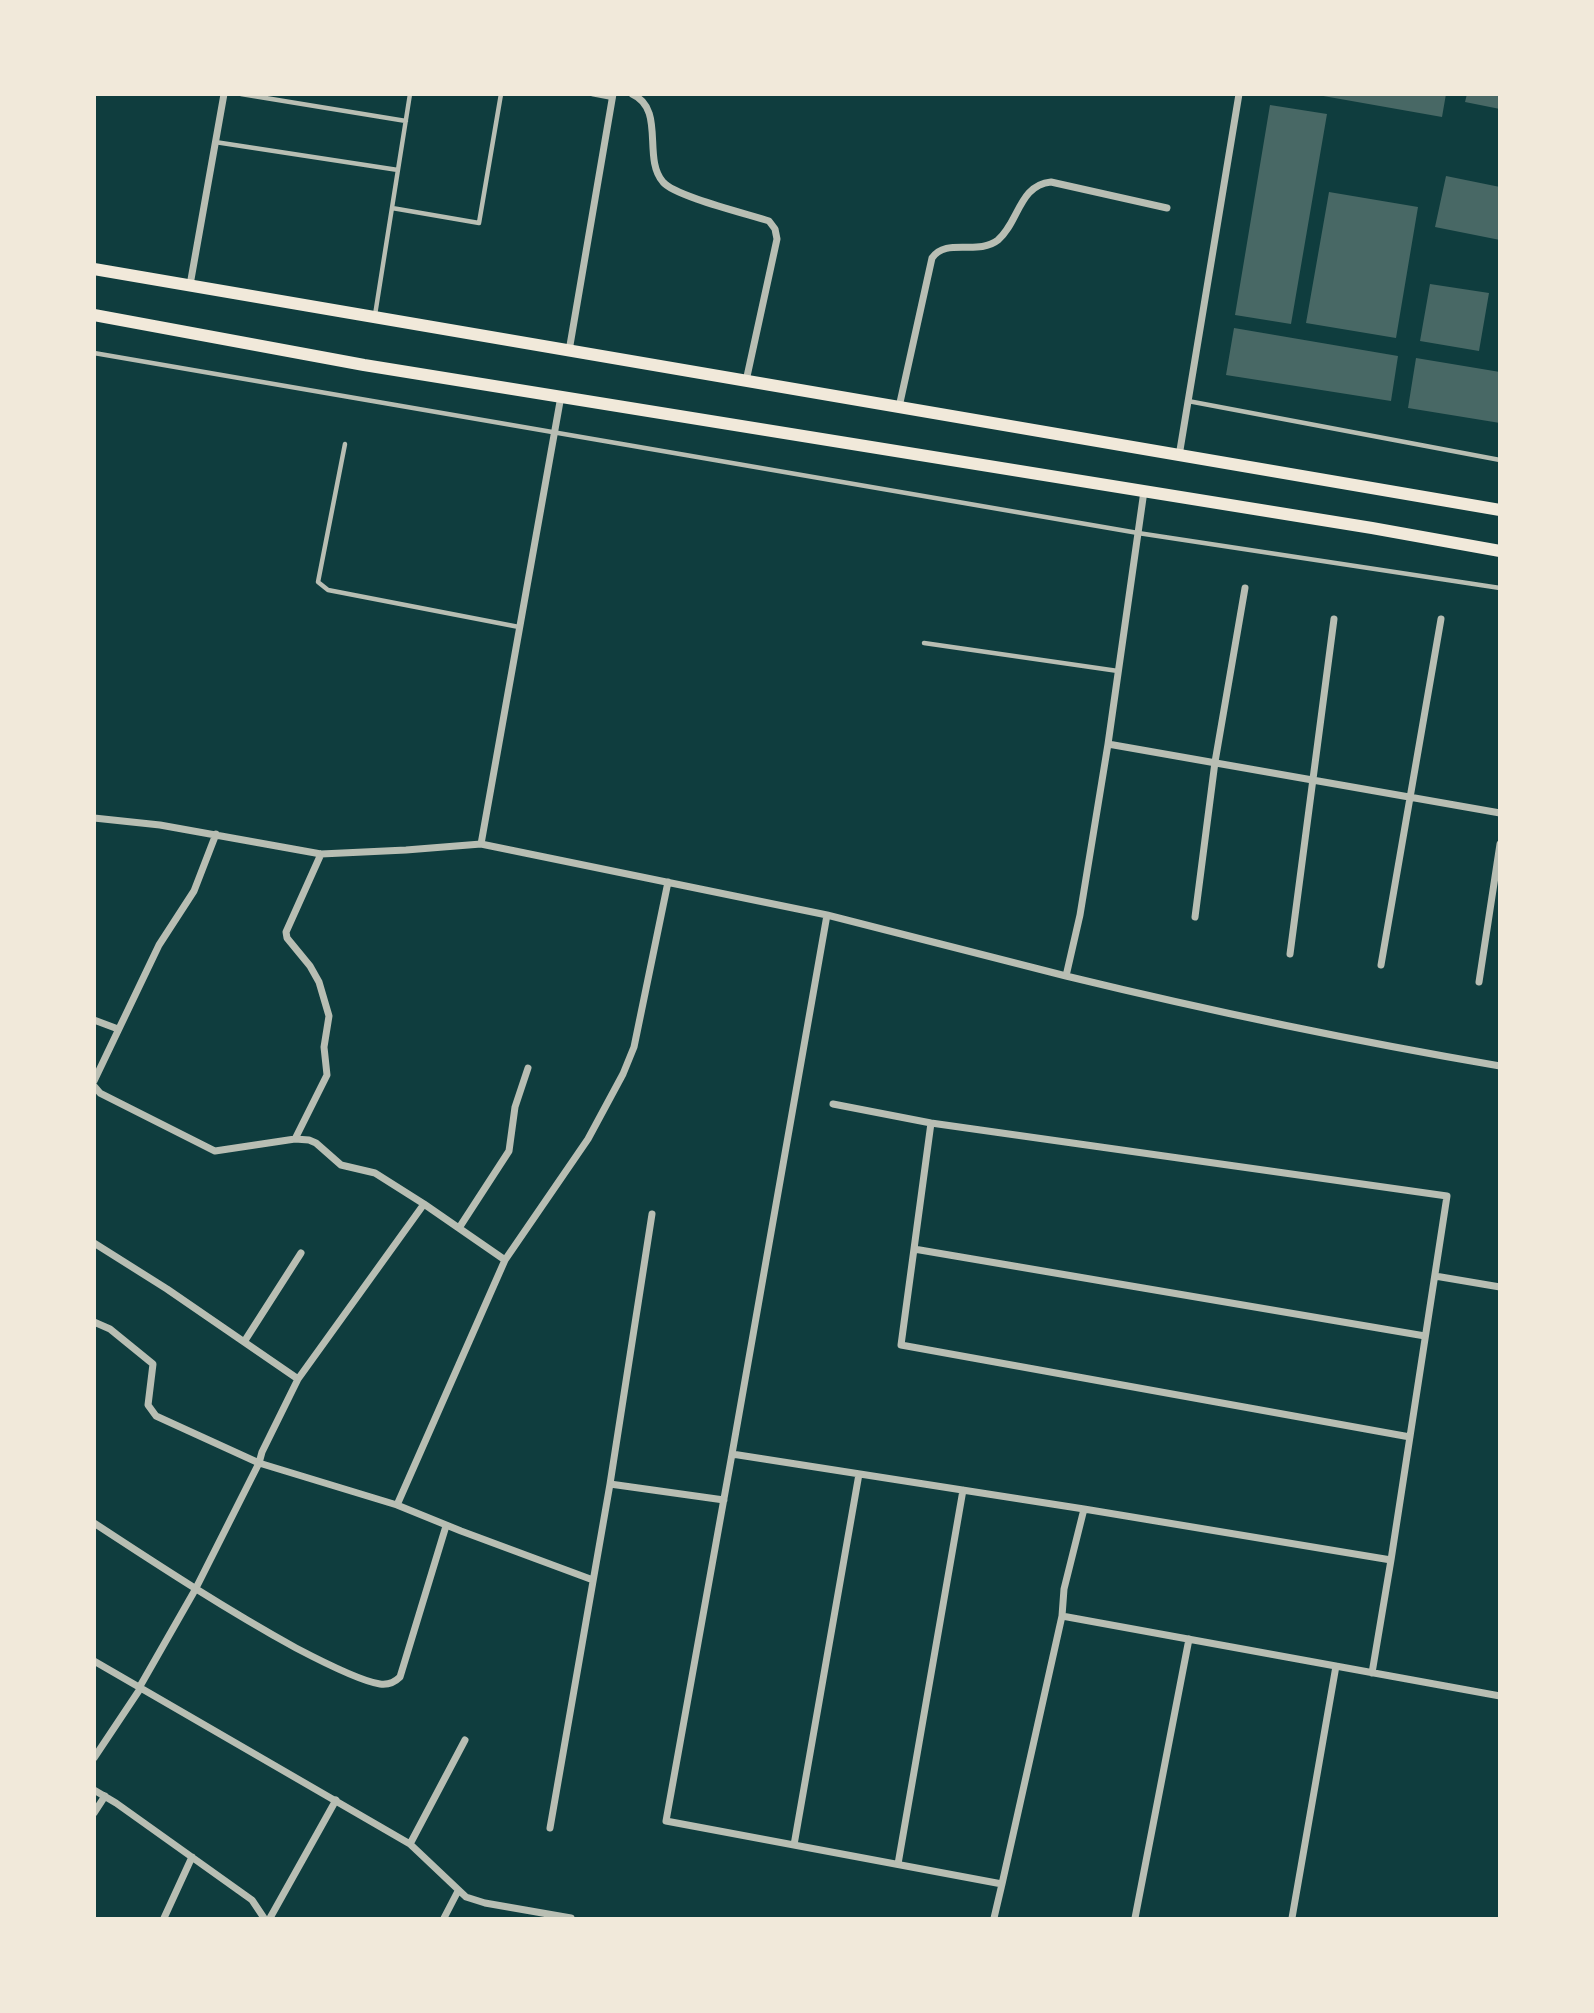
<!DOCTYPE html>
<html>
<head>
<meta charset="utf-8">
<style>
	body { margin:0 }
	#map { position:relative; width:1594px; height:2013px; overflow:hidden; background:#0f3d3e; font-family:"Asap Condensed",sans-serif }
	canvas { display:block }
	.frame { position:absolute; inset:0; border:96px solid #f1e9da; pointer-events:none }
</style>
</head>
<body>
<div id="map">
<canvas width="1594" height="2013"></canvas>
<div class="frame"></div>
</div>
<script>
const context = document.querySelector('canvas').getContext('2d');
context.lineJoin = 'round';
function fill(path, color) { context.fillStyle = color; context.fill(path, 'evenodd'); }
function strokePath(path, color, width, dash) { context.strokeStyle = color; context.lineWidth = width; context.lineCap = dash ? 'butt' : 'round'; context.setLineDash(dash || []); context.stroke(path); }
fill(new Path2D(`
	M1312,94H1446L1442,117Z
	M1467,94H1500V109L1465,102Z
	M1270,105L1327,114L1291,324L1235,315Z
	M1446,176L1500,187V240L1435,227Z
	M1329,192L1418,207L1396,338L1306,323Z
	M1430,284L1489,293L1479,351L1420,341Z
	M1234,328L1398,356L1391,401L1226,375Z
	M1416,358L1500,372V423L1408,408Z`), '#486865');
strokePath(new Path2D(`
	M241,94L406,121
	M592,94L613,98
	M215,142L398,170
	M392,208L479,223L501,94
	M375,315L410,94
	M94,353L1138,533L1500,588
	M1188,401L1500,460
	M345,444L318,582L328,590L519,627
	M924,643L1118,671`), '#b8beb3', 4.5);
strokePath(new Path2D(`
	M632,94C666,109 642,158 663,182C674,196 748,214 769,221L775,229L777,239L746,381
	M190,285L224,94
	M569,351L613,94
	M561,396L481,844L827,915
	M899,407L932,258C946,237 978,256 998,240C1019,222 1019,185 1051,182L1167,208
	M1179,456L1239,94
	M1144,491L1108,744L1500,813
	M94,818L160,825L321,854L406,850L481,844
	M1195,917L1215,762L1245,588
	M1290,954L1334,619
	M1381,965L1441,619
	M1066,976C1210,1011 1354,1041 1500,1066
	M1479,982L1500,844
	M94,1020L118,1029
	M94,1081L159,945L194,891L216,834
	M94,1086L100,1093L215,1151L295,1139L309,1140L316,1143L341,1165L375,1173L424,1204L505,1260
	M833,1104L931,1123L1447,1196L1391,1560
	M931,1123L901,1345L1410,1437
	M295,1139L327,1075L324,1047L329,1016L319,982L310,966L287,938L286,932L321,854
	M459,1228L509,1151L515,1107L528,1068
	M94,1243L167,1289L298,1379
	M914,1249L1425,1336
	M1435,1276L1500,1287
	M94,1322L110,1329L153,1364L148,1405L156,1416L259,1463L397,1505L461,1531L593,1580
	M244,1342L301,1253
	M732,1454L827,915L1066,976L1080,915L1108,744
	M610,1484L724,1500
	M397,1505L505,1260L588,1139L623,1074L634,1047L668,882
	M1084,1509L1391,1560L1372,1673
	M94,1523C161,1567 227,1610 296,1648C317,1659 359,1681 380,1684C388,1685 394,1683 400,1677L446,1526
	M94,1661L410,1844L466,1897L485,1903L571,1918
	M139,1688L195,1590L259,1463L262,1452L298,1379L424,1204
	M94,1758L140,1689
	M94,1790L116,1803L252,1900L264,1918
	M94,1813L105,1796
	M550,1828L610,1484L652,1214
	M410,1844L465,1740
	M794,1845L859,1474
	M898,1864L963,1490
	M1002,1884L1062,1616
	M164,1918L192,1857
	M270,1918L336,1800
	M444,1918L458,1891
	M994,1918L1002,1884L666,1821L732,1454L1084,1509L1064,1589L1062,1616L1500,1696
	M1135,1918L1189,1639
	M1292,1918L1336,1666`), '#b8beb3', 7);
strokePath(new Path2D(`
	M94,269L1500,510
	M94,315L364,365L1372,528L1500,551`), '#f1e9da', 12);
</script>
</body>
</html>
